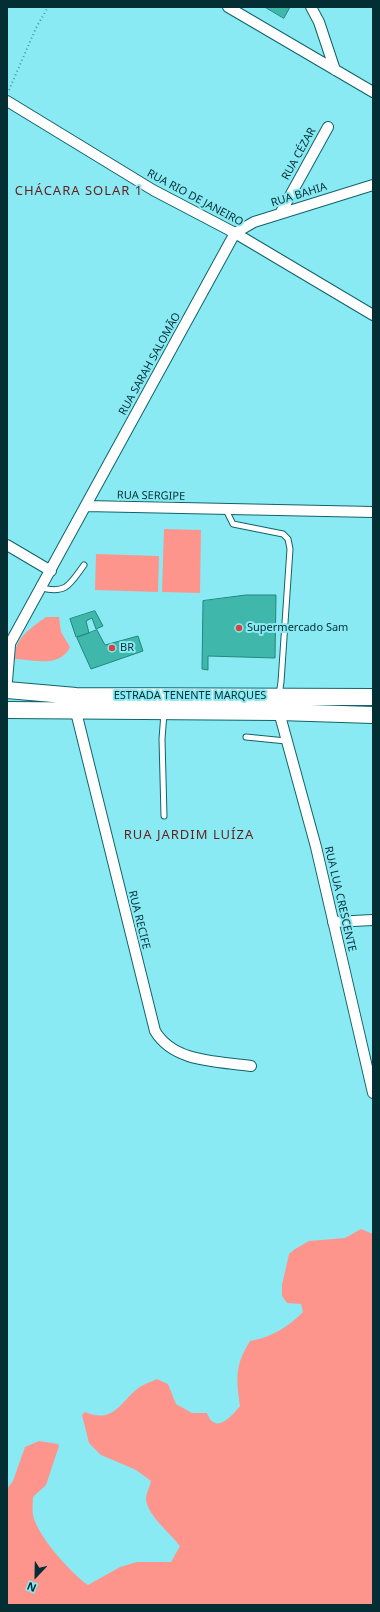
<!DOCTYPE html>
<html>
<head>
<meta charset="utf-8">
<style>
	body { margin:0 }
	#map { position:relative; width:380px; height:1612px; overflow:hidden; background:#8aeaf4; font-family:"Noto Sans",sans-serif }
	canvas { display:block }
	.frame { position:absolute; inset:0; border:8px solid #032f34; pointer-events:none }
	.north { position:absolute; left:16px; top:1556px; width:40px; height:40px; -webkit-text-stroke:3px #8aeaf4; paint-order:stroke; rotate:202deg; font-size:11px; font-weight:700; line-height:16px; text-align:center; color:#032f34 }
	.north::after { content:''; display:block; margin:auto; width:14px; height:18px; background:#032f34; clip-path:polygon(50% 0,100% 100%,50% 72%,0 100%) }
</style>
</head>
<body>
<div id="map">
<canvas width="380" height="1612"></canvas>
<div class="frame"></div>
<div class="north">N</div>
</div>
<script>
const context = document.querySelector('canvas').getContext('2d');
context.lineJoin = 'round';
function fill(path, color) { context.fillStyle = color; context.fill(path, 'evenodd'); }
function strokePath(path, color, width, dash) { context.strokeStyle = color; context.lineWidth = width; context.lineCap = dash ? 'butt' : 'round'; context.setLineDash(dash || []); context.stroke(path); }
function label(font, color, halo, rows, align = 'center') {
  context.font = font + ' "Noto Sans",sans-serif'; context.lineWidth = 4; context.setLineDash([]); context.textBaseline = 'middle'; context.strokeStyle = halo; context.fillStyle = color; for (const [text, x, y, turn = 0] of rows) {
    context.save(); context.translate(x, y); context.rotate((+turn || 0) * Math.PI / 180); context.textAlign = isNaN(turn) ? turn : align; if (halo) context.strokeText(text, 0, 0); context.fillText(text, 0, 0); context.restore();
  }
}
fill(new Path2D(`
	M164,529L201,530L200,593L162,592Z
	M96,554L159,556L158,592L95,590Z
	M46,617H59L61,632L70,647C60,668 35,660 15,659C13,639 32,627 46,617Z
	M361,1229L373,1234V1605H7V1489L13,1481L25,1447L39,1441L58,1444L59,1446L46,1485L33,1497C33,1502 32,1510 33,1515C37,1536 72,1574 88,1585L120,1567L137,1562H171L180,1546C171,1534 147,1515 146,1499C146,1494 150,1486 151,1481L136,1470L101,1455L89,1443L82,1415L85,1412C113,1424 120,1403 137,1389C143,1384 151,1382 157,1379L168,1384L176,1404L192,1413H207C215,1435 231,1417 240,1406C236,1378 235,1365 250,1341C272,1337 288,1327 303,1312L301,1304L287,1303L282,1296V1285L289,1254L295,1249L309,1241L345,1238Z`), '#fe958d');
const building = new Path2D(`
	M265,7H290L284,18Z
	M246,595H276L275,658L208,656V670L202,669L203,601Z
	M95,611L103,626L96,629L92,618L86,621L89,633L76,637L70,619Z
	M97,630L105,645L138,636L143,651L91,669L77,638Z`);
fill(building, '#3fb8ab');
strokePath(building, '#1f887e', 1);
const service = new Path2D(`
	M226,510L233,524L283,534L288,539L290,549L281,682L279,695
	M42,588C67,594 70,584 84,565
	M164,713L162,739L164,816
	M246,737L286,741`);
const minor = new Path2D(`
	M228,7L373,92
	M311,7L319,22L335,70
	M7,101L153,190L235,233L373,315
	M280,214L328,127
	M86,506L373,512
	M7,545L51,571
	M7,649L235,233L254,222L373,185
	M7,681L10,645
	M76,712L155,1031C174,1063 218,1061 251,1066
	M279,712L316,847L373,1093
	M333,922L373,920`);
const primary = new Path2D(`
	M7,690L76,696L373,697
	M7,710L279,712L373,715`);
strokePath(service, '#11636b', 7);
strokePath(minor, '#11636b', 12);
strokePath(primary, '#11636b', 18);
strokePath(new Path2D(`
	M9,90L36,28L48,7`), '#4c959c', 2, [1, 3]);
strokePath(service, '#fff', 5);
strokePath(minor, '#fff', 10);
strokePath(primary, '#fff', 16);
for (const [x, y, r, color] of [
	[239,628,4,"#d24342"],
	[112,648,4,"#d24342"]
]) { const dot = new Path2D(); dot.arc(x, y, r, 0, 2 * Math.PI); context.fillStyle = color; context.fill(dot); strokePath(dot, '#8aeaf4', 1.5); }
label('11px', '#032f34', '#8aeaf4', [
	["RUA CÉZAR",299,154,-61],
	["RUA BAHIA",299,195,-17],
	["RUA RIO DE JANEIRO",195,198,28],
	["RUA SARAH SALOMÃO",150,364,-61],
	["RUA SERGIPE",151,496,1],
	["ESTRADA TENENTE MARQUES",190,696],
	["RUA LUA CRESCENTE",340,899,77],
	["RUA RECIFE",139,920,76]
]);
label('11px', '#032f34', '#8aeaf4', [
	["Supermercado Sam",247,628],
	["BR",120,648]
], 'left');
context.letterSpacing = '1px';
label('13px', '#641f1d', '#8aeaf4', [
	["CHÁCARA SOLAR 1",79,191],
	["RUA JARDIM LUÍZA",189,835]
]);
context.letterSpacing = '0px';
</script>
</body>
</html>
